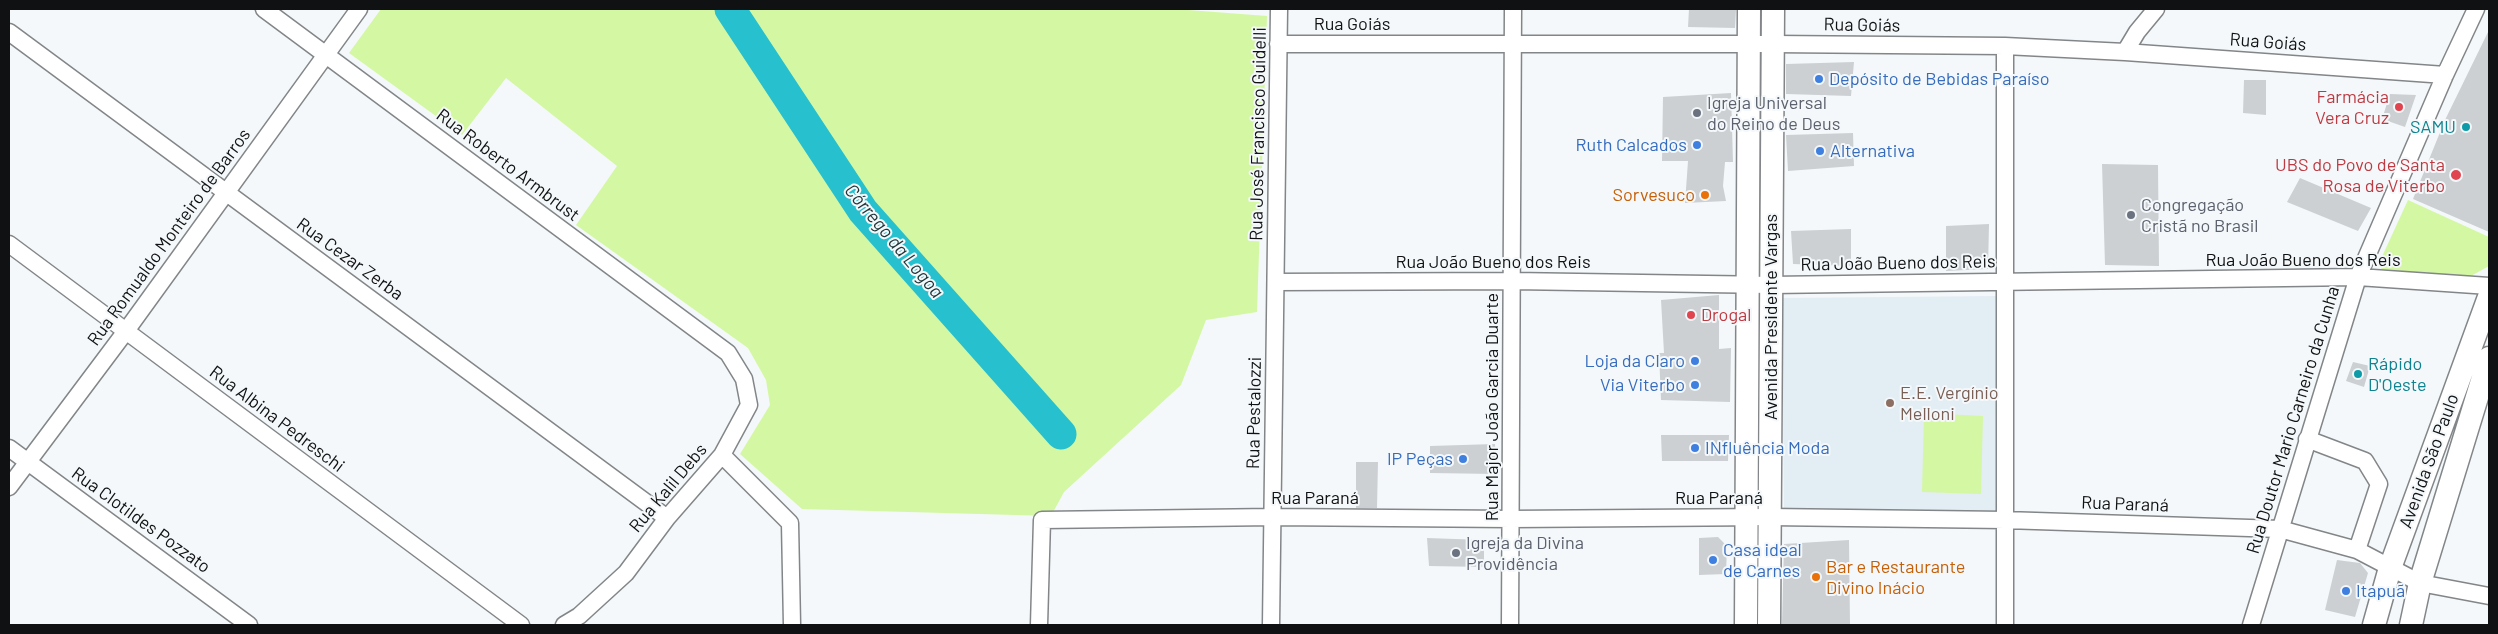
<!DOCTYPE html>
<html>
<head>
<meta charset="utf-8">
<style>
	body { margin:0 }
	#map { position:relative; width:2498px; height:634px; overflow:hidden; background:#f4f8fa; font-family:Barlow,sans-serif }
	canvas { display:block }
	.frame { position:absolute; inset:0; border:10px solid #101112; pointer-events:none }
</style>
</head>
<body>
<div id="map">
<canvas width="2498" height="634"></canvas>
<div class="frame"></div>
</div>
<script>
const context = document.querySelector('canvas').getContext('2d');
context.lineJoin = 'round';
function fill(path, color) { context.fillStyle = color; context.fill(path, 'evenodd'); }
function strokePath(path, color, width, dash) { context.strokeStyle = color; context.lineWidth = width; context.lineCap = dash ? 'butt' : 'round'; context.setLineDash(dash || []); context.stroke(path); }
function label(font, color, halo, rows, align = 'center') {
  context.font = font + ' Barlow,sans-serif'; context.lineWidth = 4; context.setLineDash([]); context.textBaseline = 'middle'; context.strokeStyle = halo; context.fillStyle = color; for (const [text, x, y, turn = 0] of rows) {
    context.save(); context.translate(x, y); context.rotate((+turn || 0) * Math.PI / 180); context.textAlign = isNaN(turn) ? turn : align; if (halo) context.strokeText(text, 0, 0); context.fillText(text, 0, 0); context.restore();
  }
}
fill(new Path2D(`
	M1998,296L1996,512L1784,508L1782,298Z`), '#e3edf4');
fill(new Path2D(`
	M381,9H1175L1267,16L1257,312L1206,320L1181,385L1064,492L1051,516L802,509L740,454L770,405L766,380L748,348L576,225L617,166L506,78L462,135L349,53Z
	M2408,200L2489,237V266L2471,276L2382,272L2380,261Z
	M1924,413L1983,416L1981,494L1922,492Z`), '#d4f7a3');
strokePath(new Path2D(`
	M730,9L863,211L1061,434`), '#27c0cf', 31);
fill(new Path2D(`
	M1689,9H1736L1735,28L1688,27Z
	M2489,30V232L2413,199L2445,120Z
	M1854,62L1851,96L1786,94V64Z
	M2244,80H2266V115L2243,113Z
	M1731,93L1733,162H1725L1723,186L1726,201L1685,203L1688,161H1662L1663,97Z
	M2390,94L2416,95L2405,127L2382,119Z
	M1853,133L1854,166L1788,171L1786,135Z
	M2102,164L2158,165L2159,266L2105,265Z
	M2300,178L2371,208L2358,231L2287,202Z
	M1989,224L1988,269L1946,271V226Z
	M1851,229V266L1793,264L1791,231Z
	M1719,295V349L1731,348L1730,402L1661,400L1659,353H1664L1661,300Z
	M2353,362L2370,366L2364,387L2346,381Z
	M1661,435H1729L1728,461H1662Z
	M1495,444L1496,474L1430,473V446Z
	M1356,462H1378L1377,508H1356Z
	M1718,537L1727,546L1726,574L1699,575V538Z
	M1427,538L1484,540V567L1429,566Z
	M1849,540L1850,625H1782L1784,544Z
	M2337,560L2360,563L2368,573L2355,617L2325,610Z`), '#cdd0d2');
const minor = new Path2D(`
	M264,9L728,353L744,379L749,405L722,455L667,518L626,573L579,616L564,625
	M9,32L667,518
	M1278,44H1773L2005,46L2125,52L2445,75
	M2005,46V625
	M2125,52L2137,32L2156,9
	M9,244L521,625
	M1276,282L1513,281L1771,285L2358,277L2489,286
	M2307,439L2365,461L2379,484L2357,550
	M9,448L249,625
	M722,455L790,523L792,625
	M9,487L126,331L359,9
	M1039,625L1042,520L1273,517L1511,519L1770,517L2005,520L2280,529L2357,550L2420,583L2489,596
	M1271,625L1279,9
	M1510,625L1513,9
	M2251,625L2358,277L2445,75L2476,9`);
const secondary = new Path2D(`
	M1746,625L1749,9
	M1769,625L1773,9
	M2374,625L2390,568L2489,297
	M2411,625L2420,583L2489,358`);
strokePath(minor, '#838688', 19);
strokePath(secondary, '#838688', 25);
strokePath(minor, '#fff', 16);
strokePath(secondary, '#fff', 22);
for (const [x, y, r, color] of [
	[1819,79,5,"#3f7fe0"],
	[2399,107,5,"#e0444e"],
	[1697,113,5,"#6b7280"],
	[2466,127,5,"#0f9aa8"],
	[1697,145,5,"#3f7fe0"],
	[1820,151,5,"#3f7fe0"],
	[2456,175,6,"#e0444e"],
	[1705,195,5,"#e8710a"],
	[2131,215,5,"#6b7280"],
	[1691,315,5,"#e0444e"],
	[1695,361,5,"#3f7fe0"],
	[2358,374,5,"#0f9aa8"],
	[1695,385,5,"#3f7fe0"],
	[1890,403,5,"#8d6e63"],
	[1695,448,5,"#3f7fe0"],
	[1463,459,5,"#3f7fe0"],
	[1456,553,5,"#6b7280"],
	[1713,560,5,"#3f7fe0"],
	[1816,577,5,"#e8710a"],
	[2346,591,5,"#3f7fe0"]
]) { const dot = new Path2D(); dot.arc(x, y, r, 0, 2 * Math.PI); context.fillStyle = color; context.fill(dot); strokePath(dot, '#f4f8fa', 2); }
label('18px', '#101112', '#f4f8fa', [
	["Rua Goiás",1352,24],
	["Rua Goiás",1862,25,1],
	["Rua Goiás",2268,42,4],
	["Rua José Francisco Guidelli",1258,134,-89],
	["Rua Roberto Armbrust",508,165,37],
	["Rua Romualdo Monteiro de Barros",169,237,-54],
	["Rua Cezar Zerba",350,259,36],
	["Rua João Bueno dos Reis",2303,260],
	["Rua João Bueno dos Reis",1493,262],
	["Rua João Bueno dos Reis",1898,263,-1],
	["Avenida Presidente Vargas",1771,317,-90],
	["Rua Major João Garcia Duarte",1492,407,-90],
	["Rua Pestalozzi",1254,413,-89],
	["Rua Albina Pedreschi",277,419,37],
	["Rua Doutor Mario Carneiro da Cunha",2293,420,-73],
	["Avenida São Paulo",2429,461,-70],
	["Rua Kalil Debs",668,488,-50],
	["Rua Paraná",1315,498],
	["Rua Paraná",1719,498],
	["Rua Paraná",2125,504,2],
	["Rua Clotildes Pozzato",141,520,36]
]);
label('18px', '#366cbe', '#f4f8fa', [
	["Depósito de Bebidas Paraíso",1829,79],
	["Ruth Calcados",1687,145,"right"],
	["Alternativa",1830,151],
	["Loja da Claro",1685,361,"right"],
	["Via Viterbo",1685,385,"right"],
	["INfluência Moda",1705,448],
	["IP Peças",1453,459,"right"],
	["Casa ideal",1723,550],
	["de Carnes",1723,571],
	["Itapuã",2356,591]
], 'left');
label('18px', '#be3a42', '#f4f8fa', [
	["Farmácia",2389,97],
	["Vera Cruz",2389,118],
	["UBS do Povo de Santa",2445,165],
	["Rosa de Viterbo",2445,186],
	["Drogal",1701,315,"left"]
], 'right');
label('18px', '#5b616d', '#f4f8fa', [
	["Igreja Universal",1707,103],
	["do Reino de Deus",1707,124],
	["Congregação",2141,205],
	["Cristã no Brasil",2141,226],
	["Igreja da Divina",1466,543],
	["Providência",1466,564]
], 'left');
label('18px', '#0d838f', '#f4f8fa', [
	["SAMU",2456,127],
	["Rápido",2368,364,"left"],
	["D'Oeste",2368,385,"left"]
], 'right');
label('18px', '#c56008', '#f4f8fa', [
	["Sorvesuco",1695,195],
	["Bar e Restaurante",1826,567,"left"],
	["Divino Inácio",1826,588,"left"]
], 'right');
label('18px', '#785e54', '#f4f8fa', [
	["E.E. Vergínio",1900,393],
	["Melloni",1900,414]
], 'left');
label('italic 19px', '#1c3437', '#f4f8fa', [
	["Córrego da Logoa",894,241,50]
]);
</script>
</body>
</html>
